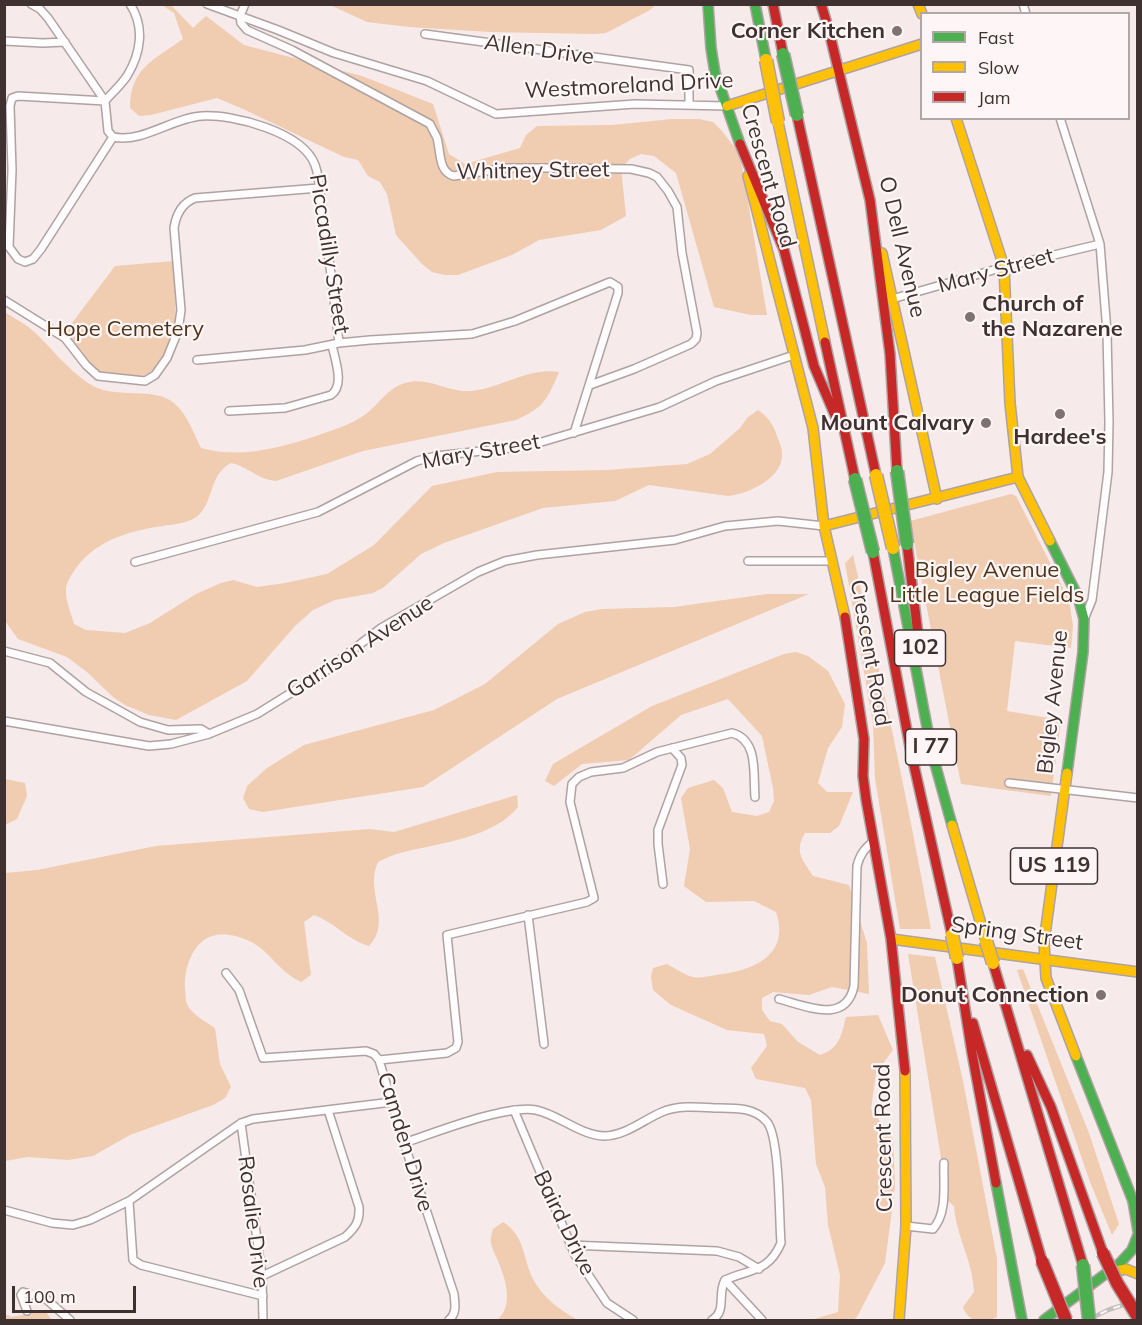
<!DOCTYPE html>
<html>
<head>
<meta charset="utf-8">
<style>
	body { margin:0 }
	#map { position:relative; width:1142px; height:1325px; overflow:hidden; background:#f6eaea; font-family:Mulish,sans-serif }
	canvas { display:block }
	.frame { position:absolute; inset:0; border:6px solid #403131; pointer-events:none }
	.legend { position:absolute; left:920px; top:12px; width:210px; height:108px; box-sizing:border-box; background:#fef6f6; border:2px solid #b2a7a7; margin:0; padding:8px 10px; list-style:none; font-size:18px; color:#403131 }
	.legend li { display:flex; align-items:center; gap:12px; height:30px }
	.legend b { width:30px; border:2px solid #b2a7a7 }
	.scale { position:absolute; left:12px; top:1286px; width:124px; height:27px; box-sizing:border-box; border:3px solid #403131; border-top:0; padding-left:8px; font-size:18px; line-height:21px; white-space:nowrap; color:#403131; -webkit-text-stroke:4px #fef6f6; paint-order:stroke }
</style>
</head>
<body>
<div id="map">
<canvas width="1142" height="1325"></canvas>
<div class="frame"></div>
<ul class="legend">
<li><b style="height:8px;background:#4caf50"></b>Fast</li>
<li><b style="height:8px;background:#ffc107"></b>Slow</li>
<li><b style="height:8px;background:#c62828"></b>Jam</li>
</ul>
<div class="scale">100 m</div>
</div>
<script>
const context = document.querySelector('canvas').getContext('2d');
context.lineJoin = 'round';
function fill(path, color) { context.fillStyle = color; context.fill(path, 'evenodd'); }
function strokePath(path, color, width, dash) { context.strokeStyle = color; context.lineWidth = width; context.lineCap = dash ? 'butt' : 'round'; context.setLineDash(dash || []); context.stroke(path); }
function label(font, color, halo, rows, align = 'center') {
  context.font = font + ' Mulish,sans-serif'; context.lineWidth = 4.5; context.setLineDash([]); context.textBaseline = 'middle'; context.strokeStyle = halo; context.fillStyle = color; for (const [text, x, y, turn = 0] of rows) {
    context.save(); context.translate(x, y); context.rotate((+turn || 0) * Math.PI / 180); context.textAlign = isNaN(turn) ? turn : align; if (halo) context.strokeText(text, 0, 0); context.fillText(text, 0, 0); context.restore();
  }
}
fill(new Path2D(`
	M170,4L193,28L206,16L244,45L362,76L433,104L449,154L465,164L520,148L526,135L537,126L612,125L672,119H699L713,122L722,131L738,152L742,166L767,315H751L714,307L676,173L654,156L641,154L630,159L621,168L626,216L601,230L539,240L512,255L458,275H445L432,272L422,264L396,235L387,194L380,182L368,176L358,160L344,157L243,109L217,98L151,115L139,116L130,108C130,68 154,60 183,39L174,13L162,5Z
	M330,5H656L650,10L606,33L595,34L490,32L409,27L367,22Z
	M174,261L176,329L160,364L149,373L140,377L100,373L85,358L66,331L115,266Z
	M5,312C13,318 24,323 31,329C51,347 66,368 88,383C113,401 155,385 175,404C187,414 194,434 201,448C240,459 279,448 316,436C333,430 351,425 366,414C379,404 388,388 405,383C428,376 448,393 471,391C502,388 528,367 559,372C548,398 544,408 516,420L363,451L276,481C257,479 249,467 231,463C207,476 215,504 195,518C184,525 163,525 150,528C120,534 95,543 76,568C72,574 67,581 66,588C65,600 71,613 74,624L86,630L125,633L150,623L196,594L221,583L233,580L257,587L285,583L327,574L374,545L432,486L497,472L607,470L687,464L710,454L740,428L747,418L758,410C768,417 773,424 777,436C779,441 782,448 782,453C784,478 748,494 728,496L649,485L615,501L543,508L444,543L421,554L384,587L373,593L335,600L313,610L295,626L247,681L176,720L149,715L125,705L113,697L87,672L67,657L18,639L5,621Z
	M1011,494L1016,496L1069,600L1073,626L1071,648L1015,641L1007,711L1061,720L1051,796L961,784L910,521Z
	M853,555C882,679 908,803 931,929H900L875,779L873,724L845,563Z
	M767,594H809L557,699L423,787L263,812L249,809L243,798L247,786L267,768L304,745L434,710L485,684L558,624L585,612L602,609L674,607Z
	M796,652L808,656L828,671L845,704L842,727L828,748L818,783L827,792H853L839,826L830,833H805C794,852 802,859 813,876L849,885L867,943L869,994L832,987L809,995L773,992L762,998V1010L770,1021L782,1024L798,1042L820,1055C840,1048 841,1036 846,1017L878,1015L893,1050L876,1073L871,1109L893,1139L895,1187L885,1263L857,1317L853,1320H811L838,1312L840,1275L828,1225L825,1187L816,1164L811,1100L805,1088L756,1079L751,1068L767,1046L764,1034L727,1030L671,1005L653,990L651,977L653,968L667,964C675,968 684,975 693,977C699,979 709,976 716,975C752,971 791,956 776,912L754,901L706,902L684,886L690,849L681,798L688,788L714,780L723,788L732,812L757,816L769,812L774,801L773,788L762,736L728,699L681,715L629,760L582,764L554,786L545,781L553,764L652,706L784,654Z
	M5,779L25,783L27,796L17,819L5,825Z
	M517,795L518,807C493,838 440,843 404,852C395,854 386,858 378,862C364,891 393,921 369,946C348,940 334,922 314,915L304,922L311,975L301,982C270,967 270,942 230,935C197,929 183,964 185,990C186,994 185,1000 187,1004C192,1015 205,1021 215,1028L220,1064L231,1087L225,1098L213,1105L130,1135L93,1156L68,1160L28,1157L5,1161V873L37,870L156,846L370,829L394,832Z
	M908,954L935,957L963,1081L997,1259V1317C984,1324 968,1323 963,1307L974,1292C973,1261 956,1236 954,1206L948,1201Z
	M1023,969L1089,1133L1119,1224L1112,1235L1090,1182L1017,970Z
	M503,1222C526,1237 522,1257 533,1279C542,1297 561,1311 578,1320H497C514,1306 506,1280 498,1261C496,1256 492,1249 491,1243C490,1239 492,1233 493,1229Z
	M45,1311L52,1320H5L4,1313L11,1317Z`), '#f0ccb0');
const street = new Path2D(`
	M31,4L40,9L48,18L105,101L108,131L113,137
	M207,4L278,30L334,53L427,81L496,114L635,104L727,106
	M245,4L240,16L241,23L247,30L292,50L430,124C432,129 435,133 437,138C441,152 438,172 454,176L505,168H545L631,169L649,173L657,177L668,191L677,207L682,253L697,333L696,339L691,344L634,369L590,385
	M1023,4L1026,14
	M425,34L689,70V105
	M4,41L43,43L65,42
	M1060,118L1100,244L1107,332L1109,422L1108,472L1092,600L1085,617
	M113,137L41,249L33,259L25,262L18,259L9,247L12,170L10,106L12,98L18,96L105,101C112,93 121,85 127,76C141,53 145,27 130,4
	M113,137C143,143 172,118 202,116C233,114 303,132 315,165C320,178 320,196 322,210C329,254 334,298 339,343
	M892,299L1004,267L1100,244
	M4,300L65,338L86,365L98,376L145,381L155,375L167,358L178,331L181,310L174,228C176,215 182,203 195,198L319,188
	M197,360L305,350L339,343L370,340L472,334L515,321L610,282L618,287V293L574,433
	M229,411L285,408L331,395C345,385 335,360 332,345
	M748,561H831
	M135,562L318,512L417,461L436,456L528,446L660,407L716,381L794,355
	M4,651L50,663L86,692L140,722L168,730L201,729L209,734
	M4,721L149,746L171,744L209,734L257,714L323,673L381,628L478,572L505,561L537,555L675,540L725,526L778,521L824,526
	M1009,783L1138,798
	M663,884L658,844V830L682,765L681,758L672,748
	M528,915L544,1044
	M226,973L239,990L263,1058L366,1051L374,1054L379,1060
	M779,999C806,1006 846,1025 854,986L857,866C860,854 865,848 874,841
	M379,1060L447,1053L456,1048L458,1042L447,935L587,902L594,898L570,802L572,784L579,777L591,772L623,768L657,752L732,733C759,740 753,775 755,797
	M379,1060L404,1143L454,1294C455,1304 457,1313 449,1320
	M514,1110L575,1255L607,1303L633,1320
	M241,1123L262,1276L263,1320
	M404,1143C434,1133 507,1104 536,1110C559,1115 580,1135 604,1136C625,1136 643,1120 662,1112C678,1105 699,1107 716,1108C734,1108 755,1107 767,1122C780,1137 779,1220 781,1243C769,1272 750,1269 725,1280L762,1320
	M129,1201L133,1260L141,1265L263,1296
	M4,1210L52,1223L73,1225L90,1220L129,1201L241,1123L253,1119L392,1102
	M906,1226L933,1229C948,1213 943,1183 944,1163
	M570,1245L717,1251L739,1257L759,1269
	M262,1276L345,1237C356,1227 360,1221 359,1207L328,1110
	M27,1311L21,1295L23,1292L46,1299L70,1320
	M712,1320C727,1311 717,1294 725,1280`);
const fast = new Path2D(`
	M708,4L711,48
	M755,4L766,60
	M711,48L715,73L740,144
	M1050,541L1078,597L1084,619L1083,652L1067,773
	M893,548L932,753L952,825
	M1076,1056L1133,1201L1138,1231
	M996,1183L1022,1320
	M1044,1320L1120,1263L1132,1250L1138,1235`);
const slow = new Path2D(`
	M918,4L922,14
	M727,106L922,44
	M956,118L1004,267L1010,403L1018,477L1050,541
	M778,122L825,342
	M748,176L813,428L824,526L845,617
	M882,253L937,499
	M824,526L1018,477
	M1067,773L1044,942L1046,978L1076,1056
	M952,825L986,941
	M891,939L1138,972
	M1110,1272L1126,1269L1138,1274
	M899,1320L906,1226L905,1071`);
const jam = new Path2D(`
	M773,4L783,54
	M821,4L828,27
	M828,27L870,200
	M797,115L876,475
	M740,144L784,250L814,366L837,420
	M870,200L890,354L897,471
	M825,342L855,479
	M907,544L920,651
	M873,552L911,752L952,935
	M845,617L864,739L863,776L866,799L891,939L905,1071
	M957,958L972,1053L996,1183
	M993,963L1083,1265
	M973,1023L1042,1261
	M1027,1055L1051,1107L1103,1253`);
strokePath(street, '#aea2a3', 10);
strokePath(fast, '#aea2a3', 12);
strokePath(slow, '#aea2a3', 12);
strokePath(jam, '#aea2a3', 12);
strokePath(street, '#fefcfc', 7);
strokePath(fast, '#4caf50', 9);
strokePath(slow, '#ffc107', 9);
strokePath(jam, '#c62828', 9);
const rail = new Path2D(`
	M1088,1320L1108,1310L1138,1300`);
strokePath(rail, '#c2bfbf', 4.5);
strokePath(rail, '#fef6f6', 2, [7]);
const fastBridge = new Path2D(`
	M783,54L797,115
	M897,471L907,544
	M855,479L873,552
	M1083,1265L1089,1320`);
const slowBridge = new Path2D(`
	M766,60L778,122
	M876,475L893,548
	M952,935L957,958
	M986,941L993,963`);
const jamBridge = new Path2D(`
	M1103,1253L1117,1283L1138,1317
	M1042,1261L1066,1320`);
strokePath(fastBridge, '#aea2a3', 15, []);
strokePath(slowBridge, '#aea2a3', 15, []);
strokePath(jamBridge, '#aea2a3', 15, []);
strokePath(fastBridge, '#4caf50', 12);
strokePath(slowBridge, '#ffc107', 12);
strokePath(jamBridge, '#c62828', 12);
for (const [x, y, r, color] of [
	[897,31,6,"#807272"],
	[970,317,6,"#807272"],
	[1060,414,6,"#807272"],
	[986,423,6,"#807272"],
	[1101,995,6,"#807272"]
]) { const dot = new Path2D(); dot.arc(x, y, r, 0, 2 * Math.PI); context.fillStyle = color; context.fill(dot); strokePath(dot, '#fef6f6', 2); }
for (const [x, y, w] of [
	[920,648,51],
	[931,747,51],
	[1054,866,87]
]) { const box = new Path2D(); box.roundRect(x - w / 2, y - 18, w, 36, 4.5); context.fillStyle = '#fef6f6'; context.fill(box); strokePath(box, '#403131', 1.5); }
label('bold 21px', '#403131', null, [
	["102",920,648],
	["I 77",931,747],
	["US 119",1054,866]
]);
label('bold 22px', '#403131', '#fef6f6', [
	["Corner Kitchen",885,31],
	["Church of",982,304,"left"],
	["the Nazarene",982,329,"left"],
	["Mount Calvary",974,423],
	["Hardee's",1060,437,"center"],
	["Donut Connection",1089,995]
], 'right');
label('22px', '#403131', '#fef6f6', [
	["Allen Drive",539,50,8],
	["Westmoreland Drive",629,86,-3],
	["Whitney Street",533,171,-1],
	["Crescent Road",768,176,74],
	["O Dell Avenue",902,247,77],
	["Piccadilly Street",329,254,81],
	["Mary Street",996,271,-15],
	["Mary Street",481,452,-10],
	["Garrison Avenue",360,647,-33],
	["Crescent Road",870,653,80],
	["Bigley Avenue",1053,702,-84],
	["Spring Street",1017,934,8],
	["Crescent Road",884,1138,-91],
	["Camden Drive",405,1142,73],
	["Rosalie Drive",253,1222,83],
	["Baird Drive",564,1223,64]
]);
label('22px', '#4f3319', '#fef6f6', [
	["Hope Cemetery",125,329],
	["Bigley Avenue",987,570],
	["Little League Fields",987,595]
]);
</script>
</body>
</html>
